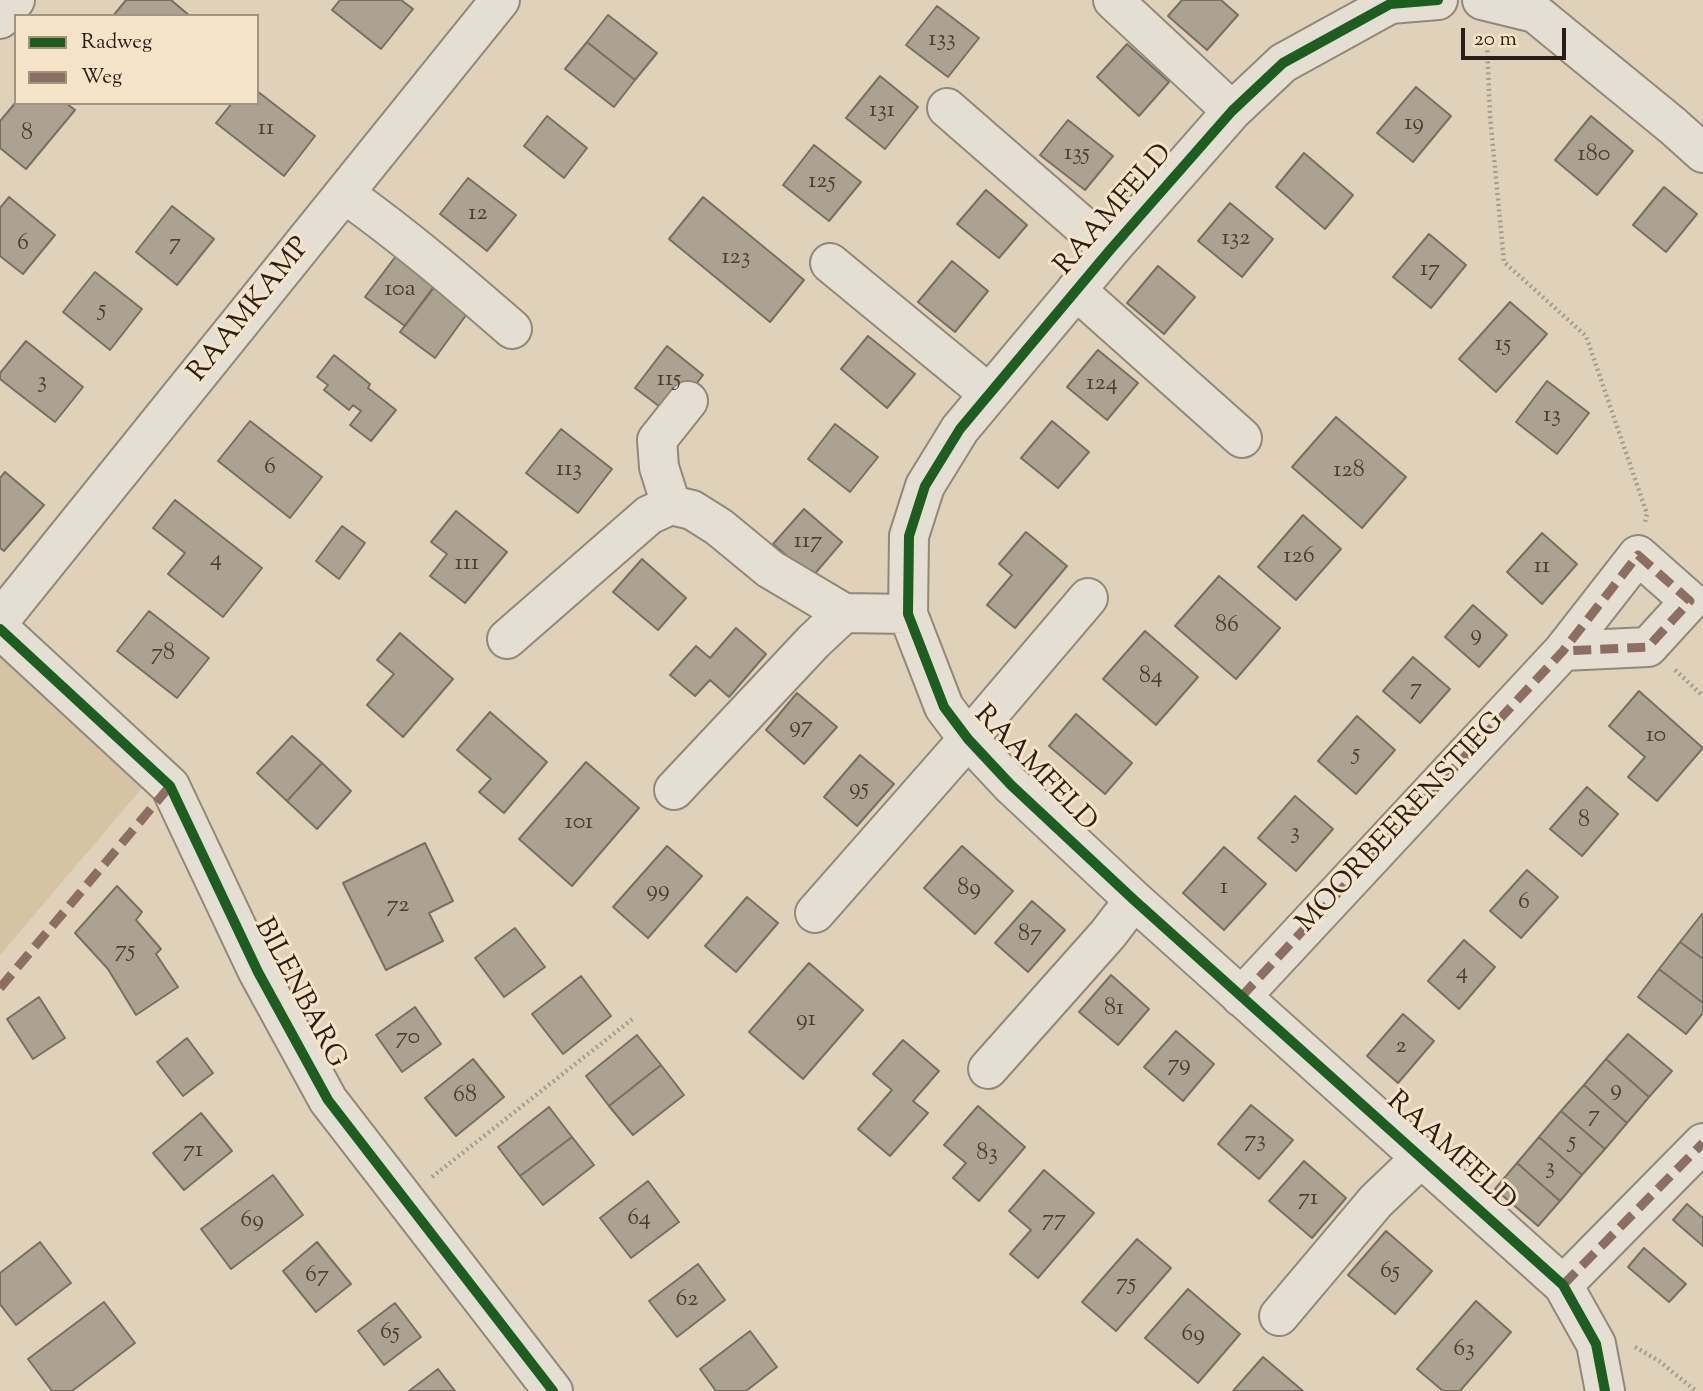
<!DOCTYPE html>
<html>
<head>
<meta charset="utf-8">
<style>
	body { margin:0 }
	#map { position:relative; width:1703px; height:1391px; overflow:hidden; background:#e0d2ba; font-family:"Sorts Mill Goudy",serif }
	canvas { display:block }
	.legend { position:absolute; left:14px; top:14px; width:245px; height:91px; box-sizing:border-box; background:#f5e4c8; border:2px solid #a39480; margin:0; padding:9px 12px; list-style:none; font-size:21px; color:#291d15 }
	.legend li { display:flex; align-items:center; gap:14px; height:35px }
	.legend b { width:35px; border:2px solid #a39480 }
	.scale { position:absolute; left:1461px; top:28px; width:105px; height:32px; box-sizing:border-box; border:4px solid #291d15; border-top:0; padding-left:9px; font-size:21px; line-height:24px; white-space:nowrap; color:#291d15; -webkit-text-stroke:5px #f5e4c8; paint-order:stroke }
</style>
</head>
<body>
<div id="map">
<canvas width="1703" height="1391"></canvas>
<ul class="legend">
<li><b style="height:9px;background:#1b5e20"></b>Radweg</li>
<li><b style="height:9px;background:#8d6e63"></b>Weg</li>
</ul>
<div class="scale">20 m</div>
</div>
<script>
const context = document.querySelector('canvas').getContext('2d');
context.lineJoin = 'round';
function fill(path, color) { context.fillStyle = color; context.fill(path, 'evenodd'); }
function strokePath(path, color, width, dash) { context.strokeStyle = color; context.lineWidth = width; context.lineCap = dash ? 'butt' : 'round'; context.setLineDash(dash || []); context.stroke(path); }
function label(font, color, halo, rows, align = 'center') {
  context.font = font + ' "Sorts Mill Goudy",serif'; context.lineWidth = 6; context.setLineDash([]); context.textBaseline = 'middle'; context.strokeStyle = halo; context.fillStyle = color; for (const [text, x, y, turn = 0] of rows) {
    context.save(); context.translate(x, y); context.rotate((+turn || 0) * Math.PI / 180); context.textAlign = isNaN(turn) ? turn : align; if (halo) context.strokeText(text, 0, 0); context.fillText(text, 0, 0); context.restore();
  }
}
fill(new Path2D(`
	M0,648L143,787L0,955Z`), '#d6c3a3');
const building = new Path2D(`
	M126,0H171L190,16H113Z
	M340,0H401L413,9L381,49L332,10Z
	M1182,0H1221L1238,15L1207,50L1168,16Z
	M937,6L979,38L948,77L906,45Z
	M608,15L657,53L635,80L587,42Z
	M587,42L635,80L614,107L565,69Z
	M1127,44L1169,82L1139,116L1097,77Z
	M880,76L918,107L885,149L846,118Z
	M1416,87L1451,116L1413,162L1377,133Z
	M257,91L315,136L284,176L216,123L232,103H257Z
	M16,102V103H66L75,110L26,169L0,148V121Z
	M547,116L587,148L564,178L524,146Z
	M1591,116L1633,151L1597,195L1555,160Z
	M1068,120L1113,156L1085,190L1040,155Z
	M814,145L861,182L829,221L783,185Z
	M1304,153L1353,195L1325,229L1276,187Z
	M468,178L516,215L487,251L440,214Z
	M1664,187L1697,214L1666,252L1633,225Z
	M986,190L1027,225L999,258L957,224Z
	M9,197L55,235L23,274L0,256V208Z
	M703,197L804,280L770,322L669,239Z
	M1230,203L1273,239L1242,277L1198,241Z
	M172,206L214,239L177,285L136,252Z
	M1429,234L1466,265L1431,308L1393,277Z
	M399,252L439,281L405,326L365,297Z
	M952,261L988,291L955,332L918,302Z
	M1158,266L1195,297L1164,334L1127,303Z
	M95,272L142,309L110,350L63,312Z
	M435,285L469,311L435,358L400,332Z
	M1510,302L1547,334L1496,392L1459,359Z
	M868,336L915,374L887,408L841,369Z
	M26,341L83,387L55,422L0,379V373Z
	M667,346L703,375L672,416L635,388Z
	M1098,350L1138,383L1107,420L1067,387Z
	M334,355L370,384L368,388L396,410L371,441L350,425L361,411L353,405L349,410L324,390L328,385L317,377Z
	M1547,381L1589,413L1557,454L1516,422Z
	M1336,417L1406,477L1362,528L1292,467Z
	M250,421L322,477L290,518L218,461Z
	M1052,421L1089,452L1058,488L1021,458Z
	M835,424L878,457L850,492L808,459Z
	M561,429L612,469L578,513L526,473Z
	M5,472L44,505L4,551L0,548V478Z
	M175,500L262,568L223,617L168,574L185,553L153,528Z
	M804,509L842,542L812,577L773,544Z
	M456,511L507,552L465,603L430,576L447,554L431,542Z
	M1303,515L1341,549L1296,600L1258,567Z
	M342,526L365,543L339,579L316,561Z
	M1026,532L1067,566L1015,628L987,605L1012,575L999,564Z
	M1542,533L1577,564L1542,604L1507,572Z
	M642,559L686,598L658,630L613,592Z
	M1219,576L1280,628L1236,679L1175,626Z
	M1473,605L1507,635L1479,667L1445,637Z
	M149,611L209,658L177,698L117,651Z
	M736,628L766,654L729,697L710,680L695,696L670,675L696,646L710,658Z
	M1145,631L1198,677L1156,725L1103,679Z
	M400,633L453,679L403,737L367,705L394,674L377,660Z
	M1413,657L1450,689L1420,723L1383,691Z
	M1639,691L1703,748L1657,801L1628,777L1645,757L1609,726Z
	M797,693L837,727L804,764L766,730Z
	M490,712L547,762L504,813L479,792L491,779L457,750Z
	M1076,714L1132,763L1105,794L1049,746Z
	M1357,716L1395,750L1356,794L1318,761Z
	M292,736L322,763L287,801L257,773Z
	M860,755L894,784L857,826L824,797Z
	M586,762L639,808L572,886L519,839Z
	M322,763L351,791L317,829L287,801Z
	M1587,787L1618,814L1582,856L1550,829Z
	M1295,796L1333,829L1296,871L1258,838Z
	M425,843L453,901L429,913L443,941L386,970L343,883Z
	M667,846L702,876L648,938L613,907Z
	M962,846L1013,891L975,934L924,888Z
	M1224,847L1266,884L1224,930L1183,893Z
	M1527,870L1558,897L1521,938L1490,911Z
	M117,886L142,912L136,920L161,949L156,954L178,987L136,1015L108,969L75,933Z
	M747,897L778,923L736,972L705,946Z
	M1032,901L1065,930L1028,972L995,943Z
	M1702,914L1703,915V959L1680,942Z
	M515,928L545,967L504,997L475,958Z
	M1464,940L1495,967L1459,1009L1428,981Z
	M1680,942L1703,959V1003L1659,969Z
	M809,963L863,1010L803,1079L749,1032Z
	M1659,969L1703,1003V1013L1686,1034L1638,997Z
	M1111,975L1149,1009L1118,1045L1079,1012Z
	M581,976L611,1016L563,1054L532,1014Z
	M39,997L65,1038L33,1059L7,1019Z
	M415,1007L441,1044L402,1072L376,1035Z
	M1403,1014L1434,1041L1398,1083L1367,1056Z
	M1176,1031L1214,1064L1183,1101L1144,1067Z
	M1628,1034L1672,1071L1649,1097L1606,1059Z
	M637,1035L661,1065L609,1106L586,1076Z
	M187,1038L213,1073L183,1096L157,1062Z
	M903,1040L939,1071L913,1101L928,1113L890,1156L858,1129L892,1090L873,1074Z
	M473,1059L504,1097L456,1136L425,1098Z
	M1606,1059L1649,1097L1627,1123L1584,1085Z
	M661,1065L684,1095L633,1135L609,1106Z
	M1584,1085L1627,1123L1605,1149L1561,1111Z
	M1251,1105L1293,1140L1259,1179L1218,1144Z
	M978,1106L1025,1147L979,1201L953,1178L966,1163L944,1145Z
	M549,1107L572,1137L520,1176L498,1147Z
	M1561,1111L1605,1149L1582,1175L1539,1137Z
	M201,1113L232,1151L184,1190L153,1153Z
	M572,1137L594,1165L543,1205L520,1176Z
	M1539,1137L1582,1175L1560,1201L1517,1163Z
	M1304,1161L1346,1198L1312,1238L1269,1201Z
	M1517,1163L1560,1201L1538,1226L1495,1189Z
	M1044,1170L1094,1213L1038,1278L1010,1254L1031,1230L1009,1211Z
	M273,1175L303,1215L231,1269L201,1229Z
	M648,1181L679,1222L631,1258L600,1218Z
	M1687,1204L1703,1218V1246L1673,1220Z
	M1386,1231L1432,1271L1395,1314L1348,1275Z
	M1137,1239L1171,1268L1116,1331L1082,1302Z
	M40,1242L71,1283L16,1325L0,1304V1273Z
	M317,1242L351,1284L316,1312L283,1271Z
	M1644,1248L1686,1284L1669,1302L1628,1267Z
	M698,1264L725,1300L677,1337L649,1301Z
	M1188,1289L1240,1334L1198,1383L1145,1338Z
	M1476,1301L1511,1332L1460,1391H1443L1417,1369Z
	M104,1302L135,1343L72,1391H52L28,1359Z
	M395,1303L421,1337L384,1365L358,1331Z
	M750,1331L777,1367L746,1391H716L700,1369Z
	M1263,1357L1303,1391H1233Z
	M438,1369L455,1391H409Z`);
fill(building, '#aca292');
strokePath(building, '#786f63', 2);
const minor = new Path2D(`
	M1113,0L1232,111
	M1438,0L1390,4L1283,63L1232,111L1110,250L960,429L925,486L909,536L908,614L944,707L968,739L1011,785L1134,900L1563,1285L1596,1344L1605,1391
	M1482,0L1535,13L1673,126L1703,153
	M0,19L15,0
	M947,108L1110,250
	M345,194C404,236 458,282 512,329
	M830,263L989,394
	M1076,290L1242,438
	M671,505L659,467L657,440L688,401
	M0,620L500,0
	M0,629L170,786L258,972L328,1100L553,1391
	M507,639L649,515L671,505L692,510L719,527L770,569L844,613L908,614
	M674,790L814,641L844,613
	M815,913L968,739L1088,598
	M1241,997L1563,651L1638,555L1690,601L1648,647L1563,651
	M988,1069L1108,934L1134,900
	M1563,1285L1703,1143
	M1279,1316L1376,1201L1421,1158`);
strokePath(minor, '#91887a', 42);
strokePath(new Path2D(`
	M1484,41L1487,43L1490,116L1504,262L1586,336L1647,514L1645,522
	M1675,670L1703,696
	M432,1177L635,1017
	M1635,1347L1659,1361L1696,1391`), '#a39c92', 4.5, [2, 3.5]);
strokePath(minor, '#e5ded3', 38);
strokePath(new Path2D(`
	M0,988L170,786
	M1241,997L1563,651L1638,555L1690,601L1648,647L1563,651
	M1563,1285L1703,1143`), '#8d6e63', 9, [18, 9]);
strokePath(new Path2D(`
	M1438,0L1390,4L1283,63L1232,111L1110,250L960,429L925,486L909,536L908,614L944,707L968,739L1011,785L1134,900L1563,1285L1596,1344L1605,1391
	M0,629L170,786L258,972L328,1100L553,1391`), '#1b5e20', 10);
label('24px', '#4a3e34', null, [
	["133",942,41],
	["131",882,112],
	["19",1414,125],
	["11",266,130],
	["8",27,135],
	["135",1077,155],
	["180",1594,156],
	["125",822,183],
	["12",478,215],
	["132",1236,240],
	["6",23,245],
	["7",175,245],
	["123",736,259],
	["17",1430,271],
	["10a",400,291],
	["5",102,311],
	["15",1503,346],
	["115",669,381],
	["3",42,383],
	["124",1102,385],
	["13",1552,417],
	["6",270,469],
	["113",569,471],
	["128",1349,472],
	["117",808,543],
	["126",1299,558],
	["4",216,561],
	["111",467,565],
	["11",1542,568],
	["86",1227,627],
	["9",1476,636],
	["78",163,655],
	["84",1151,678],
	["7",1416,690],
	["97",801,728],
	["10",1656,737],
	["5",1356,755],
	["95",859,790],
	["8",1584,822],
	["101",579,824],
	["3",1295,834],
	["1",1224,889],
	["89",969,890],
	["99",658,892],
	["6",1524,904],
	["72",398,907],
	["87",1030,936],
	["75",125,952],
	["4",1462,974],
	["81",1114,1010],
	["91",806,1021],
	["70",408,1039],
	["2",1401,1048],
	["79",1179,1066],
	["9",1616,1091],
	["68",465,1097],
	["7",1594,1117],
	["73",1255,1142],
	["5",1572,1143],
	["71",193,1152],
	["83",987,1155],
	["3",1550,1169],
	["71",1308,1200],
	["64",639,1220],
	["77",1054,1221],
	["69",252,1222],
	["65",1390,1273],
	["67",317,1277],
	["75",1126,1285],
	["62",687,1301],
	["65",390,1334],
	["69",1193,1336],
	["63",1464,1351]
]);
label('28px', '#291d15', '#f5e4c8', [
	["RAAMFELD",1115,211,-49],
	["RAAMKAMP",251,311,-51],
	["RAAMFELD",1034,770,46],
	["MOORBEERENSTIEG",1402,824,-47],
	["BILENBARG",298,994,62],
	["RAAMFELD",1450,1153,42]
]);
</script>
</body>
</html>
